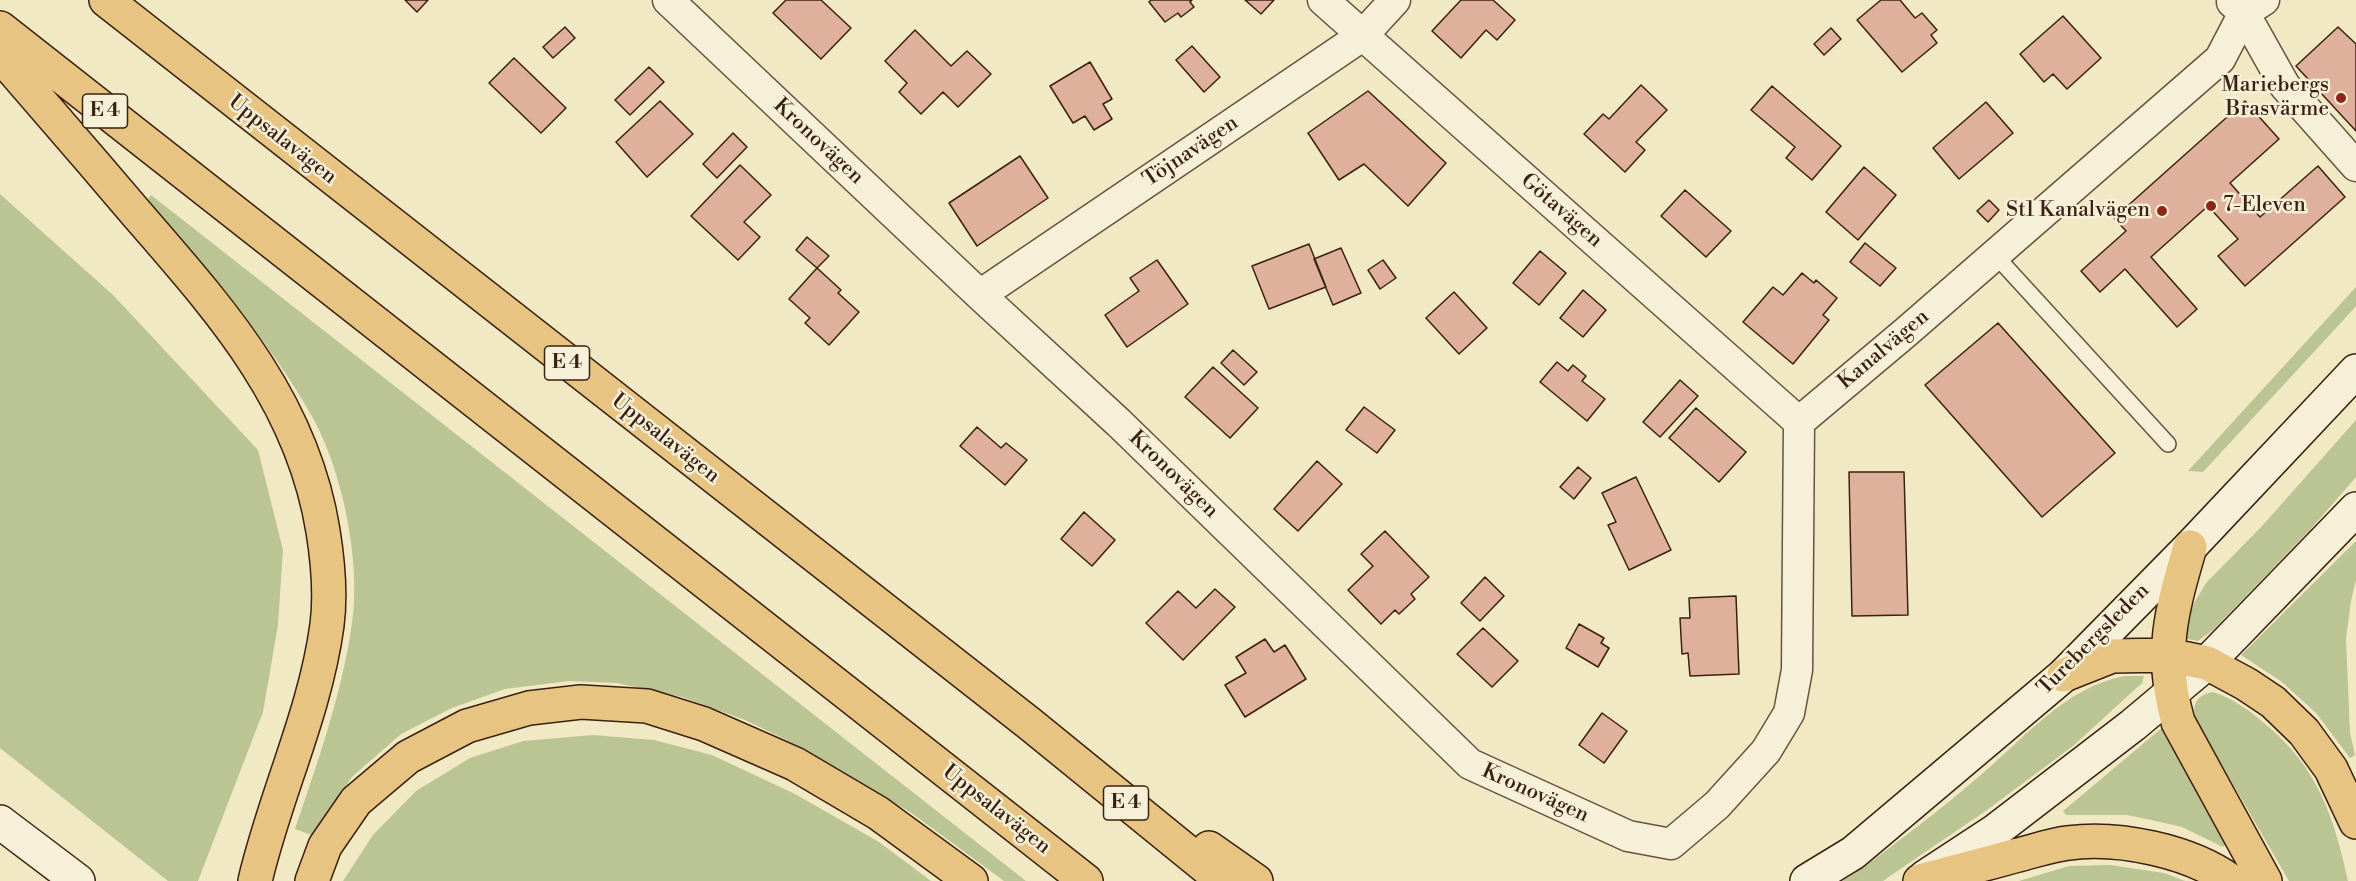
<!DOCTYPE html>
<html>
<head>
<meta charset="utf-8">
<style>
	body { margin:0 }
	canvas { display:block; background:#f1e8c4 }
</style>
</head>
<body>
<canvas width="2356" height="881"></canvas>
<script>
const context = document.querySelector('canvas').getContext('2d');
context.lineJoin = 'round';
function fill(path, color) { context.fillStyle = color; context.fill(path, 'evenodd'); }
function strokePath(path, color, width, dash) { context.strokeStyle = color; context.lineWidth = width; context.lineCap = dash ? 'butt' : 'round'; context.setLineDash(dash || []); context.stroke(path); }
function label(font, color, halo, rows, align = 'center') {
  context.font = font + ' "Libre Bodoni",serif'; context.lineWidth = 5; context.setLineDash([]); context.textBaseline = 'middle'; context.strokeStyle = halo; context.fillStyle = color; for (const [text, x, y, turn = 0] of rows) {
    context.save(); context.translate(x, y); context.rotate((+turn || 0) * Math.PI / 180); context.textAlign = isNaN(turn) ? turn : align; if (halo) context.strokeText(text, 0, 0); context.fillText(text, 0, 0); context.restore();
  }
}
fill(new Path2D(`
	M0,194L113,295L258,450L283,550L278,625L263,712L198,881H168L0,748Z
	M151,195L1026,881H1004L913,814L803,748L745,720L682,697L617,683L569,681L505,689L452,708L401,734L352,777L311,835L295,829C318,761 342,694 352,623C361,563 343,474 314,420C269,339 207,269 147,200Z
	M2356,287V306L2348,315L2203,472L2188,471Z
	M2356,420V477L2310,530L2213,630L2198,641L2182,638L2190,610L2206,583L2263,525Z
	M2356,541V580L2351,601L2346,639L2350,733L2355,755L2350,758L2316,713L2282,682L2241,655Z
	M2125,676H2144L2142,683L2073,746L1987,810L1890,876L1883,881H1842L1856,873C1897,842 1938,812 1976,779C2022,741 2064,687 2125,676Z
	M2213,692C2232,698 2249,710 2264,723C2317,766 2334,816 2348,881H2289L2194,717C2193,702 2198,695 2213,692Z
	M2163,727L2226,844L2223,847L2182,827L2151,820L2127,815H2066L2063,811Z
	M593,735L654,740L712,755L795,794L879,842L931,881H343L373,835L416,791L470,758L523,741Z
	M2110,865L2164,873L2185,881H2019L2069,866Z`), '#bbc594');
const building = new Path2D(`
	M405,0H428L417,12Z
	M786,0H821L851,28L821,59L773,13Z
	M1151,0H1192L1190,2L1194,7L1181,17L1178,13L1165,22L1149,2Z
	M1245,0H1274L1261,14Z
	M1461,0H1493L1515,20L1497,40L1486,30L1461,58L1432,31Z
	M1881,0H1900L1915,18L1922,13L1937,30L1931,35L1937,43L1902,72L1857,20Z
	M2063,16L2101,58L2067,89L2053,74L2044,82L2020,54Z
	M565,27L575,38L553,58L543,47Z
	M2338,27L2356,44V131L2296,66Z
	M1831,28L1841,39L1824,55L1814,44Z
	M915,30L951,66L967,51L991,74L958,107L943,92L921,114L899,92L907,83L885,61Z
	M1192,46L1220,77L1204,92L1176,60Z
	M514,58L566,108L541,133L489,83Z
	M1090,62L1112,99L1103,104L1112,119L1094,130L1085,116L1073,123L1050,86Z
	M649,67L664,82L630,115L615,100Z
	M1641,85L1667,110L1636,142L1645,150L1625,172L1584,134L1603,114L1609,119Z
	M1772,86L1841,146L1812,180L1786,158L1795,147L1751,110Z
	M1368,91L1446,163L1408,206L1364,164L1339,180L1308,133Z
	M660,101L693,134L647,177L616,142Z
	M2245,101L2279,139L2230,183L2260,217L2318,166L2345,197L2245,286L2218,256L2238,239L2208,206L2151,257L2197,309L2177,327L2125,269L2100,292L2081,271L2126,231L2114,218Z
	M1986,102L2013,133L1959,179L1933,148Z
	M733,133L747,147L717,178L703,164Z
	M1020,156L1048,198L977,246L949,203Z
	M740,165L771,195L744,222L760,237L738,260L691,216Z
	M1864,167L1896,195L1858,240L1826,212Z
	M1685,190L1731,231L1706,257L1661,216Z
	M1989,200L1999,210L1988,222L1977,211Z
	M807,237L829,256L817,268L796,250Z
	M1865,243L1896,268L1880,286L1850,262Z
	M1309,244L1326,287L1269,309L1252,266Z
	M1341,248L1361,293L1333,305L1314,259Z
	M1540,251L1566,273L1539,305L1513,283Z
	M1157,260L1188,304L1127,347L1105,315L1139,291L1130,278Z
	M1383,260L1396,278L1380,289L1368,270Z
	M817,268L841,290L838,293L859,312L829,345L805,323L810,318L789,299Z
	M1802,273L1814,283L1816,280L1837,298L1823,315L1829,320L1793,364L1743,322L1773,287L1783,295Z
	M1583,290L1606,310L1583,337L1560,318Z
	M1454,292L1487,328L1459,354L1426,318Z
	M1998,323L2115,453L2042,517L1925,385Z
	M1233,350L1257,372L1244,385L1221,363Z
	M1557,362L1568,371L1573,365L1586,376L1582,381L1605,399L1587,421L1540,382Z
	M1213,367L1258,408L1230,438L1185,397Z
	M1680,380L1698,396L1660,437L1643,422Z
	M1364,407L1395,430L1377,453L1346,430Z
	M1696,408L1746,452L1719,482L1669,438Z
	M977,427L1001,448L1006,443L1027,460L1005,485L960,446Z
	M1317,461L1342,484L1298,531L1274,509Z
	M1578,467L1591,478L1574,499L1560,487Z
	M1849,472H1904L1908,615L1852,616Z
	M1636,477L1671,550L1629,570L1608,525L1616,522L1602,493Z
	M1084,512L1115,540L1092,566L1061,539Z
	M1385,531L1429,577L1411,594L1415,599L1399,614L1395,610L1381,624L1348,590L1373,566L1361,554Z
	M1485,577L1504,596L1480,621L1461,603Z
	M1215,589L1235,607L1183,660L1146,623L1178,591L1196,608Z
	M1736,596L1739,674L1690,676L1688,653L1682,654L1680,618H1690L1689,598Z
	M1579,624L1604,638L1601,643L1609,648L1598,667L1566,648Z
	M1483,628L1518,661L1492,687L1457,654Z
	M1265,639L1274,652L1285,645L1306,679L1245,717L1225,685L1246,673L1236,657Z
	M1602,713L1627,731L1604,763L1579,745Z`);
fill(building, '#dfb09b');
strokePath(building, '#3b2111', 1.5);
const lane = new Path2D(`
	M1995,255L2168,444`);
const street = new Path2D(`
	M668,0L980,295L1119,423L1470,764L1628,836L1671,844L1717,805L1766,751L1789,713L1797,670L1799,422L1905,333L2220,59L2244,13L2264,0
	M1323,0L1799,422
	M2232,2L2244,13L2285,86L2356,166
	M980,295L1362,36L1395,0`);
const secondary = new Path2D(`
	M0,822L78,881
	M1925,877L1995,831L2133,725L2207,663L2356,509
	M1807,881L1853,853L2064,675L2190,547L2356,371`);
const highway = new Path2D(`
	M106,0L1030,724L1223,881
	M0,28L1086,881
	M0,55C45,107 91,160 136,213C220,310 302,400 323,531C328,562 331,594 327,625C315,714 275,795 255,881
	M2190,547C2171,612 2159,654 2178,722L2265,881
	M2064,675L2112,656L2167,655L2207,663L2246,684L2273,702L2304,732L2331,769L2356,822
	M1209,848L1256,881
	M312,881L325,846L356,801L408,757L467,726L529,708L581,702L647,706L704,724L795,764L878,813L971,881
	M1920,881C1953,872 1986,864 2018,855C2034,851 2051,845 2068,843C2118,836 2190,851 2231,881`);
strokePath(lane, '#68533e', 18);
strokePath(street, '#68533e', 33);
strokePath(secondary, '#3b2111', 36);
strokePath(highway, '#3b2111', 36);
strokePath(lane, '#f6f0d9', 15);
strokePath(street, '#f6f0d9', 30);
strokePath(secondary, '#f6f0d9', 33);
strokePath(highway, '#e8c482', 33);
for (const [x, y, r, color] of [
	[2341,98,6,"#8f2418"],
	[2211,206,6,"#8f2418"],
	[2162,211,6,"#8f2418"]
]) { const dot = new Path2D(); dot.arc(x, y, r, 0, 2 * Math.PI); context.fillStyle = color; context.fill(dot); strokePath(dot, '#f6f0d9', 2); }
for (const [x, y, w] of [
	[105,111,45],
	[567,363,45],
	[1126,803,45]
]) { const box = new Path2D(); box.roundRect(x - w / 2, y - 17, w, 34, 4.5); context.fillStyle = '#f6f0d9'; context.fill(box); strokePath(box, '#3b2111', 1.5); }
label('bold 20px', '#3b2111', null, [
	["E 4",105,111],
	["E 4",567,363],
	["E 4",1126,803]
]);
label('21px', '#3b2111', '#f6f0d9', [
	["Mariebergs",2329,86],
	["Brasvärme",2329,110],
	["7-Eleven",2223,206,"left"],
	["St1 Kanalvägen",2150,211]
], 'right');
label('21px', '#3b2111', '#f6f0d9', [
	["Uppsalavägen",282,140,38],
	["Kronovägen",818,142,43],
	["Töjnavägen",1191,152,-34],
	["Götavägen",1561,211,41],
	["Kanalvägen",1884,350,-40],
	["Uppsalavägen",665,439,38],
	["Kronovägen",1173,475,44],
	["Turebergsleden",2094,640,-45],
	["Kronovägen",1535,794,24],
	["Uppsalavägen",996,810,38]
]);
</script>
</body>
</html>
